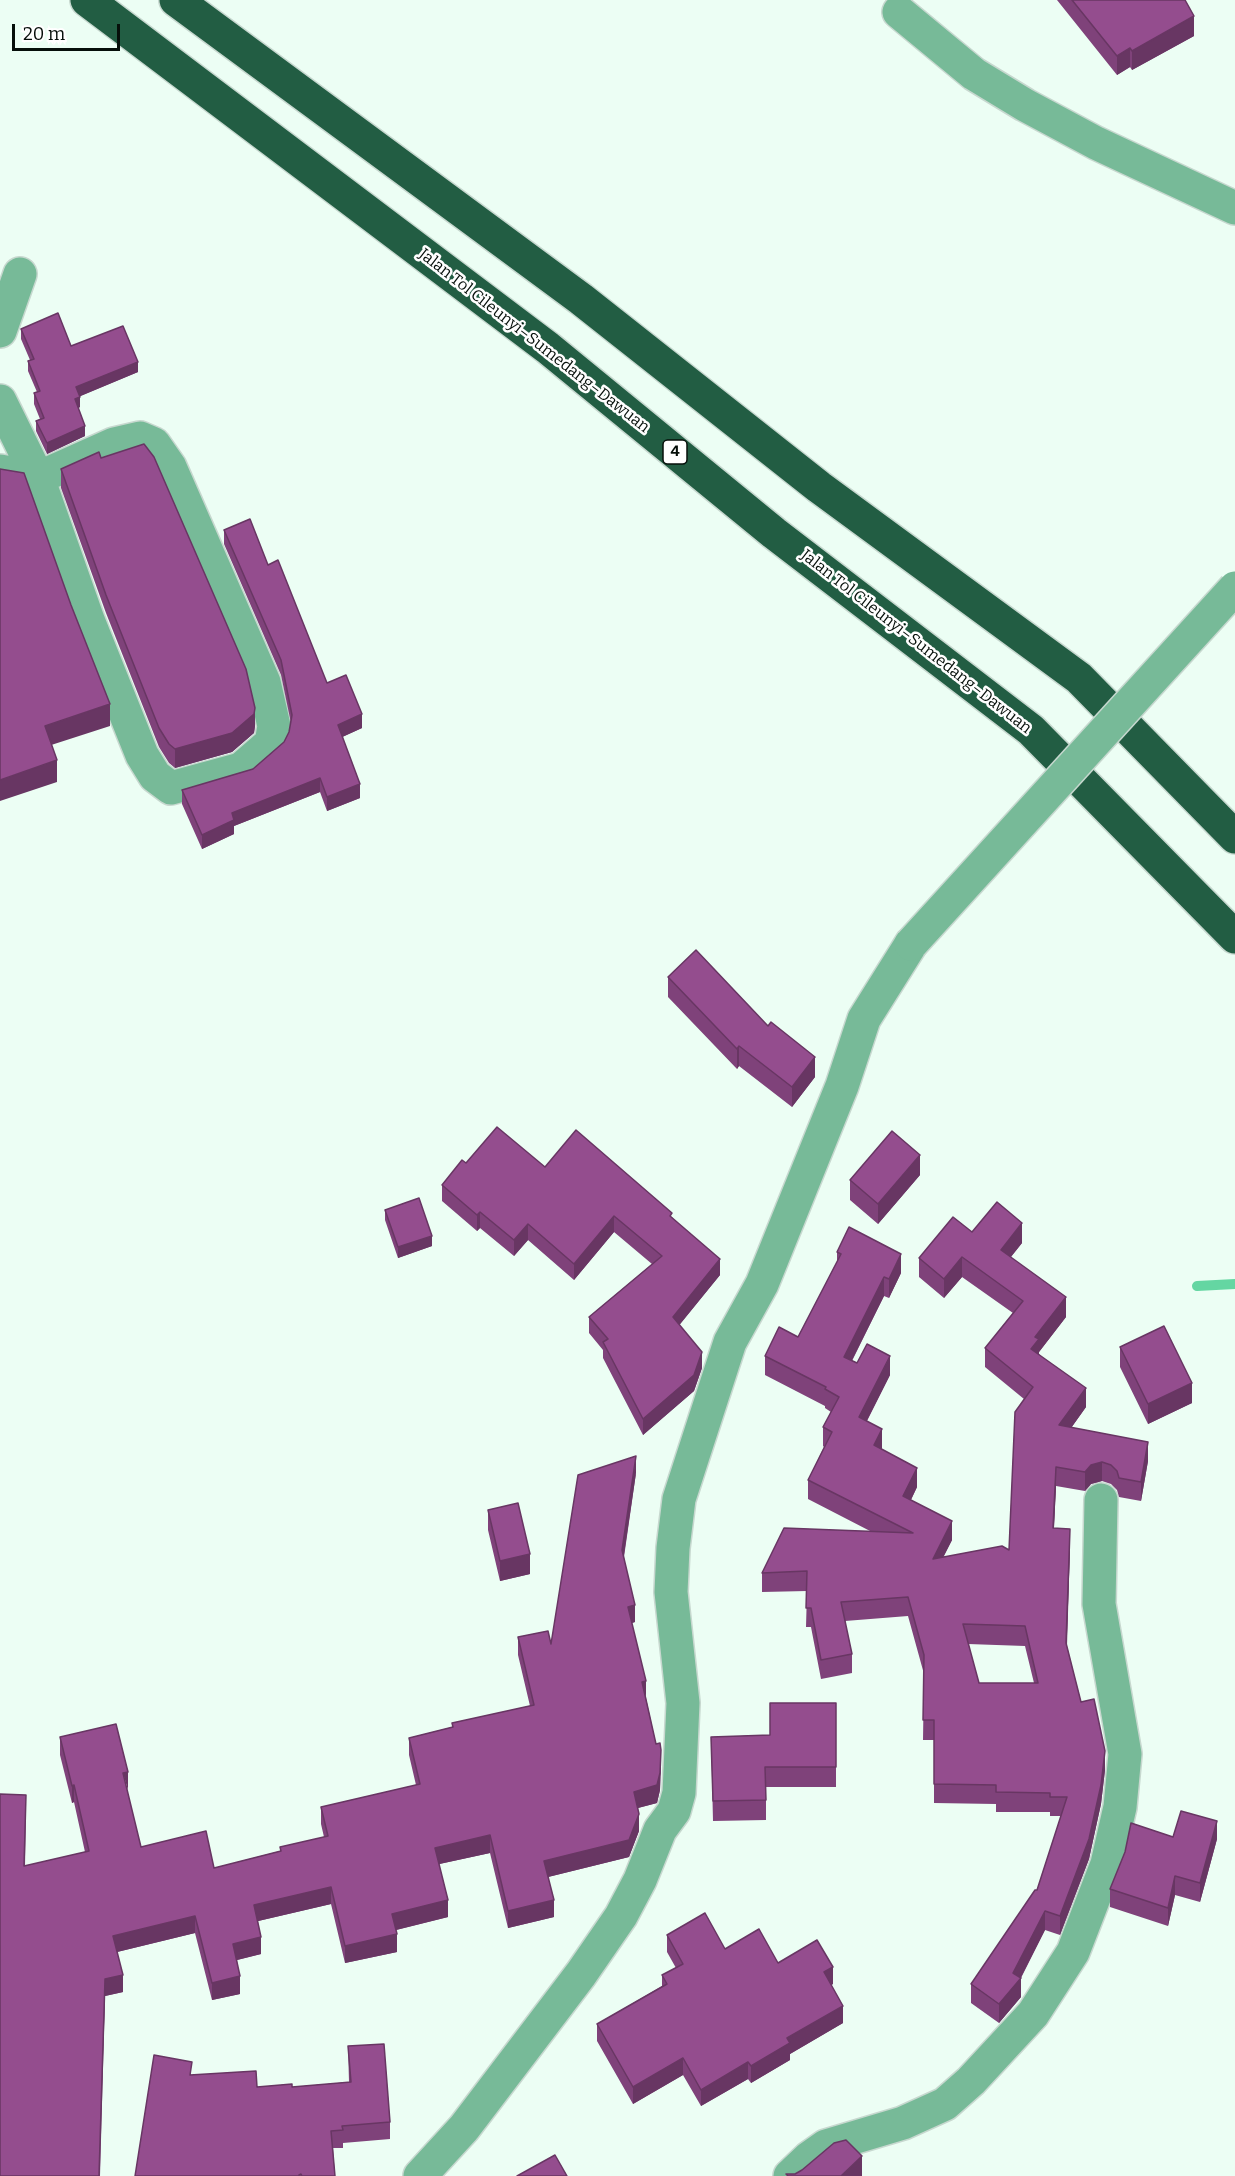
<!DOCTYPE html>
<html>
<head>
<meta charset="utf-8">
<style>
	body { margin:0 }
	#map { position:relative; width:1235px; height:2176px; overflow:hidden; background:#ecfef4; font-family:Bitter,serif }
	canvas { display:block }
	.scale { position:absolute; left:12px; top:24px; width:108px; height:27px; box-sizing:border-box; border:3px solid #060f0a; border-top:0; padding-left:8px; font-size:18px; line-height:21px; white-space:nowrap; color:#060f0a; -webkit-text-stroke:4px #fff; paint-order:stroke }
</style>
</head>
<body>
<div id="map">
<canvas width="1235" height="2176"></canvas>
<div class="scale">20 m</div>
</div>
<script>
const context = document.querySelector('canvas').getContext('2d');
context.lineJoin = 'round';
function strokePath(path, color, width, dash) { context.strokeStyle = color; context.lineWidth = width; context.lineCap = dash ? 'butt' : 'round'; context.setLineDash(dash || []); context.stroke(path); }
function fill(path, color) { context.fillStyle = color; context.fill(path, 'evenodd'); }
function label(font, color, halo, rows, align = 'center') {
  context.font = font + ' Bitter,serif'; context.lineWidth = 5; context.setLineDash([]); context.textBaseline = 'middle'; context.strokeStyle = halo; context.fillStyle = color; for (const [text, x, y, turn = 0] of rows) {
    context.save(); context.translate(x, y); context.rotate((+turn || 0) * Math.PI / 180); context.textAlign = isNaN(turn) ? turn : align; if (halo) context.strokeText(text, 0, 0); context.fillText(text, 0, 0); context.restore();
  }
}
strokePath(new Path2D(`
	M1197,1286L1235,1284`), '#64d6a2', 10);
const minor = new Path2D(`
	M899,12L974,74L1025,105L1096,143L1235,208
	M0,331L20,274
	M0,401L38,478L88,620L142,755L155,776L171,788L241,769L271,743L274,726L264,682L170,467L154,444L140,438L114,444L38,478L0,471
	M420,2176L464,2128L581,1974L621,1916L640,1880L660,1830L674,1811L679,1793L683,1703L671,1592L673,1548L679,1499L730,1342L762,1284L842,1086L864,1019L911,944
	M790,2176L809,2158L826,2146L903,2123L945,2104L971,2081L1033,2014L1073,1952L1107,1864L1120,1807L1125,1754L1099,1604L1101,1500`);
const highway = new Path2D(`
	M87,0L548,348L774,533L1031,730L1235,937
	M176,0L581,299L819,487L1079,678L1235,837`);
strokePath(minor, '#c7d8cf', 36);
strokePath(highway, '#c7d8cf', 36);
strokePath(minor, '#77ba98', 33);
strokePath(highway, '#225d43', 33);
const minorBridge = new Path2D(`
	M911,944L1235,588`);
strokePath(minorBridge, '#c7d8cf', 36, []);
strokePath(minorBridge, '#77ba98', 33);
fill(new Path2D(`
	M1057,0H1185L1194,36L1132,70L1130,67L1117,75Z
	M21,329L71,346L138,372L80,396V407L78,408L85,436L47,454L36,431V421L40,419L34,404V393L37,392L28,371V361L30,360L21,339Z
	M61,469L255,726L254,733L232,752L175,768L169,763L159,747L106,613L61,488Z
	M224,530L268,565L327,683L362,728L342,737L360,798L327,811L320,792L234,826V834L202,849L182,804V790L253,769L284,742L289,732L291,723L281,675L224,544Z
	M668,977L815,1077L792,1107L739,1066L737,1069L668,997Z
	M466,1163L545,1167L672,1217L720,1275L679,1325L702,1368L694,1391L643,1435L603,1358V1350L589,1333V1317L652,1264L614,1232L574,1280L528,1240L514,1256L480,1228L477,1231L442,1201V1185Z
	M920,1175L878,1224L850,1200V1180Z
	M385,1210L432,1246L398,1258L385,1220Z
	M972,1232L1022,1243L1011,1257L1066,1317L1039,1352V1354L1086,1407L1071,1428L1148,1461L1141,1501L1119,1497L1117,1490L1111,1484L1102,1481L1091,1484L1085,1491L1056,1486L1054,1528L1070,1548L1067,1646L1081,1702L1105,1770L1101,1804L1089,1859L1060,1935L1045,1930L1021,1978V1997L999,2023L971,2003V1984L1037,1890L1061,1816H1050V1812H996V1804L934,1803V1740H923L924,1674L908,1616L845,1621L852,1654V1673L821,1679L811,1627H806L807,1591L762,1592V1573L872,1532L808,1499V1480L824,1447L823,1446V1427L831,1412L825,1408V1406L765,1375V1356L798,1337L837,1262V1252L901,1273L889,1298L884,1296L852,1361L890,1375L867,1421L882,1448L881,1449L917,1487L911,1500L952,1540L943,1557L1009,1550L1024,1399L985,1367V1348L1013,1313L962,1277L944,1298L919,1277V1258ZM968,1644L1025,1646L1034,1683H979Z
	M1120,1347L1192,1403L1148,1424L1120,1367Z
	M636,1473L624,1557L635,1622L632,1623L646,1698L661,1767L660,1790L657,1803L638,1808L639,1831L629,1857L548,1877L554,1917L508,1928L490,1853L439,1864L448,1917L396,1930L397,1952L345,1963L331,1904L258,1921L261,1954L237,1960L240,1994L212,2000L195,1933L117,1952L123,1992L105,1996L100,2176H0L26,1813L25,1866L85,1852L74,1802L72,1803L60,1755V1737L127,1790L141,1847L214,1868L280,1851V1847L324,1837L321,1824V1807L416,1785L409,1755V1738L452,1727V1723L530,1706L518,1655V1637L551,1644Z
	M488,1510L530,1574L500,1581L488,1530Z
	M836,1703V1787H766V1820L713,1821L711,1737L770,1735Z
	M1173,1837L1217,1839L1200,1902L1175,1895L1168,1926L1110,1907V1889Z
	M667,1935L778,1963L833,1984L831,1985L843,2023L790,2054V2060L751,2083L748,2079L701,2106L683,2075L633,2104L597,2041V2024L662,1986V1975L676,1968L667,1952Z
	M348,2046L390,2122V2139L343,2143V2148H333L335,2176H135L192,2075L257,2087H292L349,2082Z`), '#7f427a');
fill(new Path2D(`
	M1194,16V36L1132,70V51Z
	M1130,48V67L1117,75V56Z
	M138,362V372L76,398V387Z
	M80,397V407L75,410V399Z
	M85,426V436L47,454V443Z
	M110,704V726L45,747V726Z
	M255,708V726L254,733L232,752L175,768V749Z
	M362,714V728L338,739V725Z
	M57,760V782L0,801V780Z
	M320,778V792L234,826V834L202,849V835L232,813Z
	M360,784V798L327,811V797Z
	M739,1046V1066L737,1069V1049Z
	M815,1057V1077L792,1107V1087Z
	M920,1155V1175L878,1224V1204Z
	M480,1212V1228L477,1231V1215Z
	M614,1216V1232L574,1280V1264Z
	M1022,1223V1243L1001,1269V1250Z
	M528,1224V1240L514,1256V1240Z
	M432,1236V1246L398,1258V1247Z
	M901,1254V1273L889,1298V1279Z
	M962,1257V1277L944,1298V1279Z
	M720,1259V1275L673,1333V1317Z
	M884,1277V1296L844,1376V1357Z
	M1066,1297V1317L1039,1352V1359L1031,1349L1035,1337Z
	M702,1352V1368L694,1391L643,1435V1419Z
	M890,1356V1375L859,1436V1417Z
	M1192,1383V1403L1148,1424V1404Z
	M1086,1388V1407L1059,1445V1425Z
	M882,1429V1448L874,1464V1445Z
	M1148,1442V1461L1141,1501V1482Z
	M636,1456V1473L622,1568V1550Z
	M1102,1462V1481L1091,1484L1085,1491V1472L1091,1465Z
	M1056,1467V1486L1053,1547V1528Z
	M917,1468V1487L903,1516V1496Z
	M952,1521V1540L933,1578V1559Z
	M1070,1529V1548L1066,1662V1643Z
	M530,1554V1574L500,1581V1561Z
	M635,1605V1622L628,1624V1607Z
	M646,1681V1698L642,1682Z
	M661,1750L660,1790L657,1803L634,1809V1792Z
	M1105,1751V1770L1101,1804L1089,1859L1060,1935V1916Z
	M128,1772V1790L123,1773Z
	M74,1785V1802L72,1803V1786Z
	M639,1814V1831L629,1857L544,1878V1861Z
	M1217,1821V1839L1200,1902V1883Z
	M490,1835V1853L435,1865V1848Z
	M1175,1876V1895L1168,1926V1908Z
	M331,1887V1904L254,1922V1905Z
	M448,1900V1917L392,1931V1914Z
	M554,1900V1917L508,1928V1911Z
	M1045,1911V1930L1019,1981L1021,1978V1997L999,2023V2004L1013,1973Z
	M195,1916V1933L113,1953V1936Z
	M397,1934V1952L345,1963V1946Z
	M261,1937V1954L233,1961V1944Z
	M833,1967V1984L824,1989V1972Z
	M123,1975V1992L105,1996L99,2176L105,1979Z
	M240,1976V1994L212,2000V1983Z
	M843,2006V2023L790,2054V2060L751,2083V2066L787,2038Z
	M683,2058V2075L633,2104V2087Z
	M748,2062V2079L701,2106V2090Z
	M862,2156V2176H841Z`), '#683663');
const building = new Path2D(`
	M1072,0H1185L1194,16L1132,51L1130,48L1117,56Z
	M58,313L71,346L123,326L138,362L76,387L80,397L75,399L85,426L47,443L36,421L44,418L34,393L40,391L28,361L34,359L21,329Z
	M144,444L154,457L246,669L255,708L254,714L232,733L175,749L169,744L159,728L106,595L61,469L99,452L101,458Z
	M0,469L24,473L71,605L110,704L45,726L57,760L0,780Z
	M250,519L268,565L278,560L327,683L346,675L362,714L338,725L360,784L327,797L320,778L232,813L234,820L202,835L182,790L253,769L284,742L289,732L292,715L281,660L224,530Z
	M696,950L768,1026L771,1022L815,1057L792,1087L739,1046L737,1049L668,977Z
	M497,1127L545,1167L576,1130L672,1213L670,1216L720,1259L673,1317L702,1352L694,1375L643,1419L603,1342L608,1339L589,1317L662,1256L614,1216L574,1264L528,1224L514,1240L480,1212L477,1215L442,1185L462,1160L466,1163Z
	M892,1131L920,1155L878,1204L850,1180Z
	M419,1198L432,1236L398,1247L385,1210Z
	M997,1202L1022,1223L1001,1250L1066,1297L1035,1337L1039,1339L1031,1349L1086,1388L1059,1425L1148,1442L1141,1482L1119,1478L1117,1471L1111,1465L1102,1462L1091,1465L1085,1472L1056,1467L1053,1528L1070,1529L1066,1643L1081,1702L1094,1699L1105,1751L1101,1785L1089,1839L1060,1916L1045,1911L1013,1973L1021,1978L999,2004L971,1984L1035,1890H1037L1067,1797H1050V1793L996,1792V1785L934,1784V1720H923L924,1655L908,1597L841,1602L852,1654L821,1660L811,1608H806L807,1571L762,1573L784,1528L913,1533L808,1480L832,1432L823,1427L839,1397L825,1389L826,1387L765,1356L779,1327L798,1337L841,1254L837,1252L849,1227L901,1254L889,1279L884,1277L844,1357L857,1363L867,1344L890,1356L859,1417L882,1429L874,1445L917,1468L903,1496L952,1521L933,1559L1002,1546L1009,1550L1015,1412L1033,1387L985,1348L1023,1301L962,1257L944,1279L919,1258L953,1217L972,1232ZM963,1624L1025,1626L1038,1683H979Z
	M1164,1326L1192,1383L1148,1404L1120,1347Z
	M636,1456L622,1550L635,1605L628,1607L646,1681L642,1682L656,1744L660,1743L661,1750L660,1773L657,1785L634,1792L639,1814L629,1840L544,1861L554,1900L508,1911L490,1835L435,1848L448,1900L392,1914L397,1934L345,1946L331,1887L254,1905L261,1937L233,1944L240,1976L212,1983L195,1916L113,1936L123,1975L105,1979L99,2176H0V1794L26,1795L24,1866L89,1851L74,1785L72,1786L60,1737L116,1724L128,1772L123,1773L141,1847L206,1831L214,1868L281,1851L280,1847L328,1836L321,1807L420,1784L409,1738L453,1727L452,1723L534,1705L518,1637L548,1631L551,1644L578,1475Z
	M518,1503L530,1554L500,1561L488,1510Z
	M770,1703H836V1767H765L766,1800L713,1801L711,1737L770,1735Z
	M1181,1811L1217,1821L1200,1883L1175,1876L1168,1908L1110,1889L1125,1852L1131,1823L1173,1837Z
	M705,1913L725,1949L759,1929L778,1963L817,1940L833,1967L824,1972L843,2006L787,2038L790,2043L751,2066L748,2062L701,2090L683,2058L633,2087L597,2024L667,1984L662,1975L683,1964L667,1935Z
	M384,2044L390,2122L342,2126L343,2130L331,2131L335,2176H302L301,2174L299,2175L300,2176H135L154,2055L192,2062L190,2075L256,2071L257,2087L292,2084V2087L351,2082L348,2046Z
	M846,2140L862,2156L841,2176H788L786,2174H795L802,2170L834,2143Z
	M555,2155L567,2176H517Z`);
fill(building, '#944d8e');
strokePath(building, '#683663', 1.5);
for (const [x, y, w] of [
	[675,452,24]
]) { const box = new Path2D(); box.roundRect(x - w / 2, y - 12, w, 24, 4.5); context.fillStyle = '#fff'; context.fill(box); strokePath(box, '#060f0a', 1.5); }
label('bold 15px', '#060f0a', null, [
	["4",675,452]
]);
label('16px', '#060f0a', '#fff', [
	["Jalan Tol Cileunyi–Sumedang–Dawuan",534,341,38],
	["Jalan Tol Cileunyi–Sumedang–Dawuan",916,642,38]
]);
</script>
</body>
</html>
